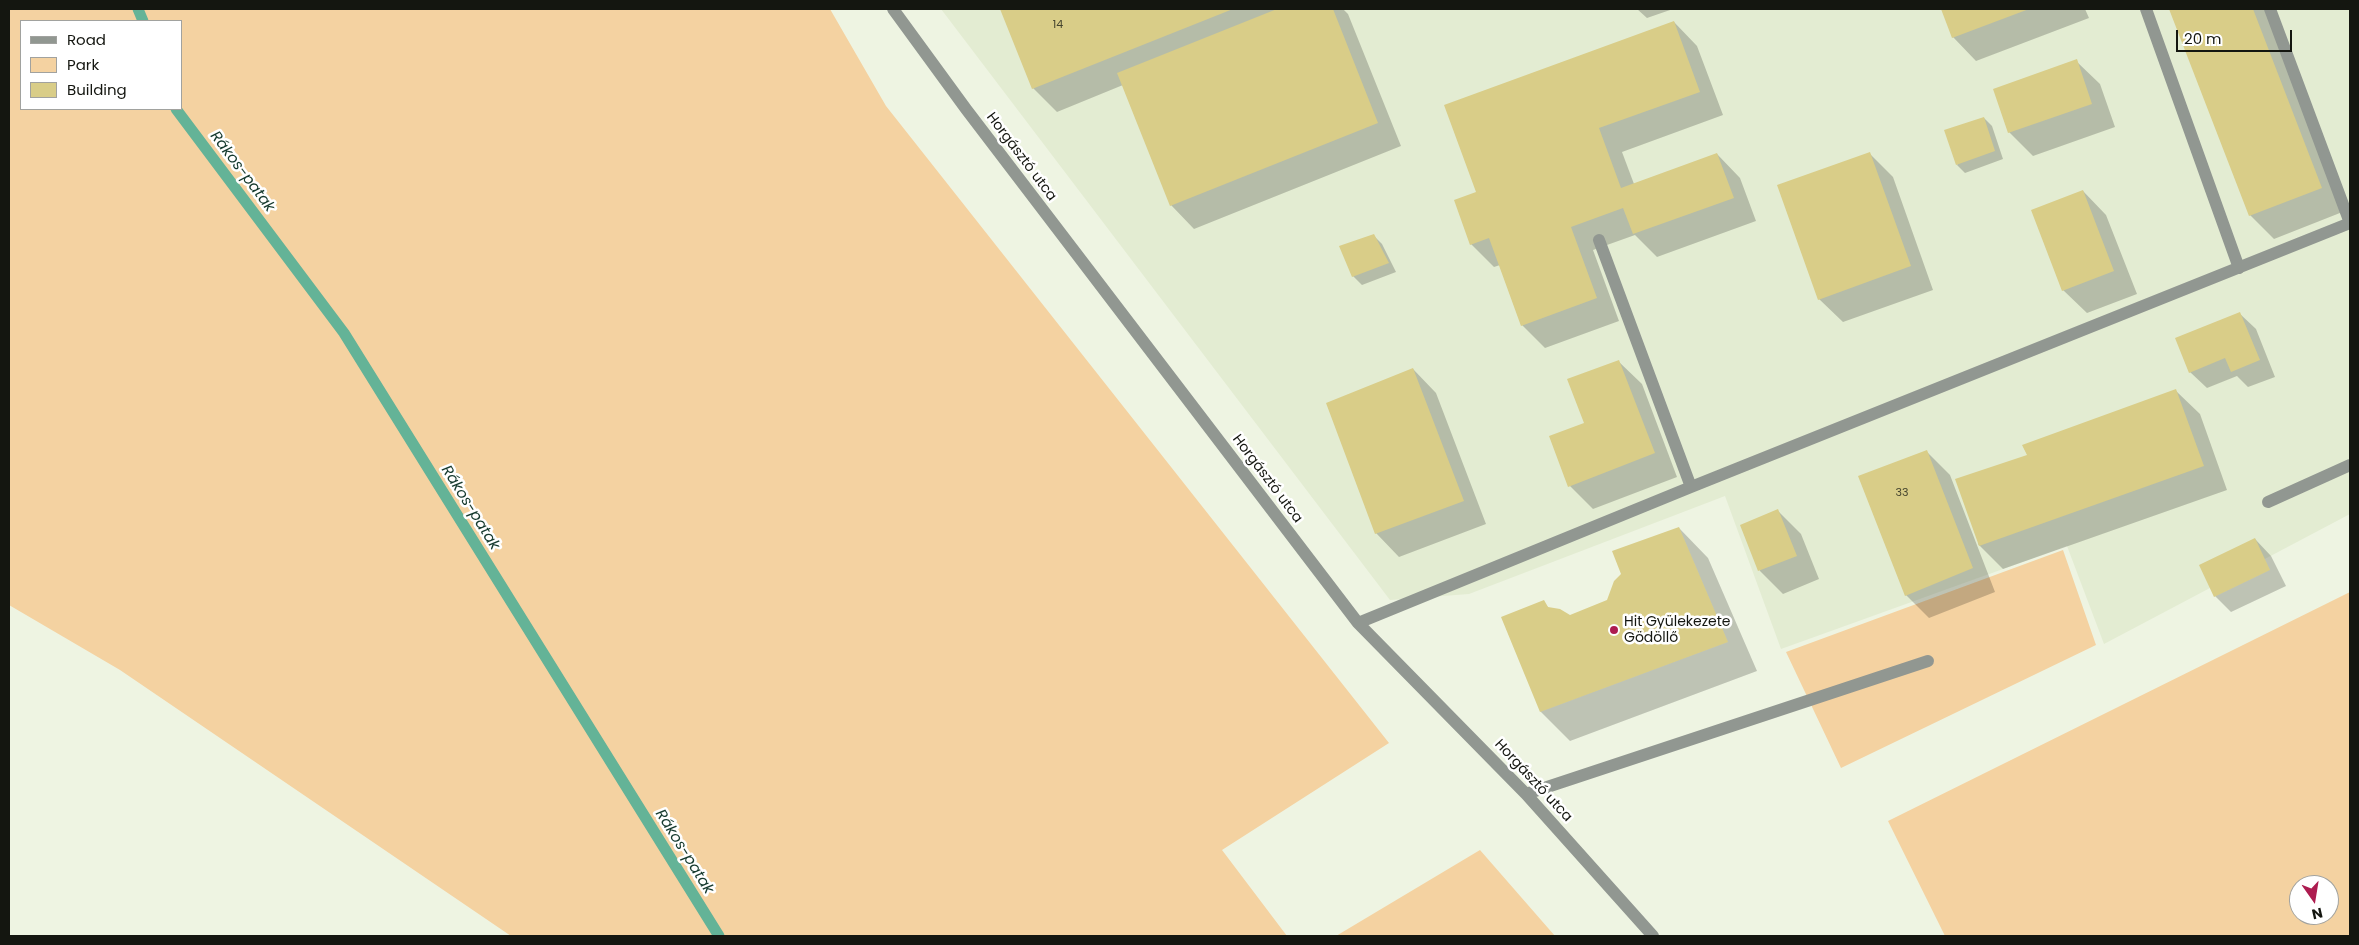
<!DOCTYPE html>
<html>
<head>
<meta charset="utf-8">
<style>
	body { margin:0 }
	#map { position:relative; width:2359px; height:945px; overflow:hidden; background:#eef4e2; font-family:Poppins,sans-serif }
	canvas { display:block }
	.frame { position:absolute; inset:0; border:10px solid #141610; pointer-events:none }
	.legend { position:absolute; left:20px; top:20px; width:162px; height:90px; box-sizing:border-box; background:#fff; border:1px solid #a1a29f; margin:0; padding:6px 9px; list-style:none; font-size:15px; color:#141610 }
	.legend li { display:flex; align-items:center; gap:10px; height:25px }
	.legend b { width:25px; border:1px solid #a1a29f }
	.north { position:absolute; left:2289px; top:875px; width:50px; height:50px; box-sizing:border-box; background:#fff; border:1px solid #a1a29f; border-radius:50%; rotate:167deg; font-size:14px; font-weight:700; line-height:20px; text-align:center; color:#141610 }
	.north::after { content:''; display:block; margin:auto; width:18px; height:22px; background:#ad1c50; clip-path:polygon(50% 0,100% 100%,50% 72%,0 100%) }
	.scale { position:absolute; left:2176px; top:30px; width:116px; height:22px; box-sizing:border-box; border:2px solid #141610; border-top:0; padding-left:6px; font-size:15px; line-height:18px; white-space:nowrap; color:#141610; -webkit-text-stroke:4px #fff; paint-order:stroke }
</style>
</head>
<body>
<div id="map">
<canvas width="2359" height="945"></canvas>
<div class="frame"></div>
<ul class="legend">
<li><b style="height:6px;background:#919791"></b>Road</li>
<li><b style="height:14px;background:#f4d2a1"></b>Park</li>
<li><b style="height:14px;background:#d9cd88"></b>Building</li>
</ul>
<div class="north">N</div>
<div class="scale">20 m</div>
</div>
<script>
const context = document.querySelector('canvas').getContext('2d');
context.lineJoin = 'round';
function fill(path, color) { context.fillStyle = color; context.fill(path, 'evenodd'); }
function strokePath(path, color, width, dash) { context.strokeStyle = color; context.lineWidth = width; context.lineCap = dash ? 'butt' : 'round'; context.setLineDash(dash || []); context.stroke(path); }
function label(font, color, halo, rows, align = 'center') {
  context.font = font + ' Poppins,sans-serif'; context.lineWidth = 5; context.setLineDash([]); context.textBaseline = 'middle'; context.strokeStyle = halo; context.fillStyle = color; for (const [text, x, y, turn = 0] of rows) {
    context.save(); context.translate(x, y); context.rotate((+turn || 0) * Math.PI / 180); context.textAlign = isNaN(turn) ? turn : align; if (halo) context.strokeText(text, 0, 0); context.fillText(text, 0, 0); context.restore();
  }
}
fill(new Path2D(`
	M941,9H2350V514L2104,644L2067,546L1781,649L1725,496L1469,594L1390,600Z`), '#e3ecd2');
fill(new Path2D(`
	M9,9H830L886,106L1389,743L1222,850L1287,936H511L120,670L9,605ZM21,21H181V109H21Z
	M2063,550L2096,645L1841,768L1786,652Z
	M2350,592V936H1945L1888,821ZM2299,885H2329V915H2299Z
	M1480,850L1555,936H1336Z`), '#f4d2a1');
fill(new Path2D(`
	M1001,9H1343L1348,14L1401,146L1194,229L1171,205L1123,85L1057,112L1033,88Z
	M1637,9H1673L1647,18Z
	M1942,9H2085L2089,18L1976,61L1953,37Z
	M2171,9H2267L2345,211L2274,239L2250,215Z
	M1674,22L1697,46L1723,115L1622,152L1634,184L1717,154L1740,178L1756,221L1657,257L1635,235L1593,250L1619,321L1545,348L1522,325L1500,265L1494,267L1471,244L1477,193Z
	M2076,61L2100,84L2115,127L2033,156L2009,132Z
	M1984,118L1992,126L2003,159L1965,173L1957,165Z
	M1869,153L1893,177L1933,290L1843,322L1819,299Z
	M2083,191L2106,215L2137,294L2087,313L2063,290Z
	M1374,236L1382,244L1396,272L1362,285L1353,276Z
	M2239,313L2256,329L2275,377L2248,387L2237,376L2207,388L2190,372Z
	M1618,361L1642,384L1677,477L1593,509L1570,486L1586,424Z
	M1413,369L1436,393L1486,524L1399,557L1376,533Z
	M2176,391L2200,414L2227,490L2003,569L1978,544L2028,455Z
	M1926,451L1950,475L1995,592L1929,618L1906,595Z
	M1778,511L1801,534L1819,579L1783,594L1760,571L1741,526Z
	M1679,528L1708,558L1757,671L1570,741L1541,712L1502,618L1543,602L1550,609L1570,617L1608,601Z
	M2255,539L2271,556L2286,586L2231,612L2215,596Z`), '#0003');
strokePath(new Path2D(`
	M138,9L143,21
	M176,109L344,333L719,936`), '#64b397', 11);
fill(new Path2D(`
	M1000,9H1233L1032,89Z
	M1277,9H1333L1378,123L1170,206L1117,73Z
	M1941,9H2029L1952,38Z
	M2169,9H2253L2322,188L2249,216Z
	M1674,21L1700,92L1599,128L1621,188L1717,153L1734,198L1633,234L1623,208L1571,227L1597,298L1521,326L1489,238L1470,245L1454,200L1476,192L1444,105Z
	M2077,59L2092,104L2008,133L1993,89Z
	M1984,117L1995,151L1956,165L1944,130Z
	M1870,152L1911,266L1818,300L1777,185Z
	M2083,190L2114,271L2062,291L2031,210Z
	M1374,234L1389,263L1352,277L1339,246Z
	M2240,312L2260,360L2231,372L2225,358L2189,373L2175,338Z
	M1619,360L1655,453L1568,487L1549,436L1584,423L1567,379Z
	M1413,368L1464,501L1375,534L1326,403Z
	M2176,389L2204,466L1979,546L1955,479L2027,455L2022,445Z
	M1927,450L1973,568L1905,596L1858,476Z
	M1778,509L1797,556L1758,571L1740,525Z
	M1679,527L1728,642L1540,712L1501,617L1544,600L1548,607L1560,609L1570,615L1607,600L1614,581L1621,574L1612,551Z
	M2255,538L2270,570L2214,597L2199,565Z`), '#d9cd88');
strokePath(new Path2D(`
	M893,9L966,109L1358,623L1526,794L1653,936
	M2146,9L2239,268
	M2270,9L2350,223
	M1599,240L1691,487
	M2268,502L2350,465
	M1358,623L1691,487L2350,223
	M1526,794L1928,661`), '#919791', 12);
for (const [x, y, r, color] of [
	[1614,630,5,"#ad1c50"]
]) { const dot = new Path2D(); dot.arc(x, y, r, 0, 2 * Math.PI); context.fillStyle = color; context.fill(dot); strokePath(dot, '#fff', 2); }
label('11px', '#45442e', null, [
	["14",1058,25],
	["33",1902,493]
]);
label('14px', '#141610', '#fff', [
	["Horgásztó utca",1021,157,53],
	["Horgásztó utca",1267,479,53],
	["Horgásztó utca",1533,781,47]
]);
label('14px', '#141610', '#fff', [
	["Hit Gyülekezete",1624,622],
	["Gödöllő",1624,638]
], 'left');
label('italic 15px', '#15392d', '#fff', [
	["Rákos-patak",242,172,53],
	["Rákos-patak",470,508,58],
	["Rákos-patak",684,852,58]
]);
</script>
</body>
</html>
